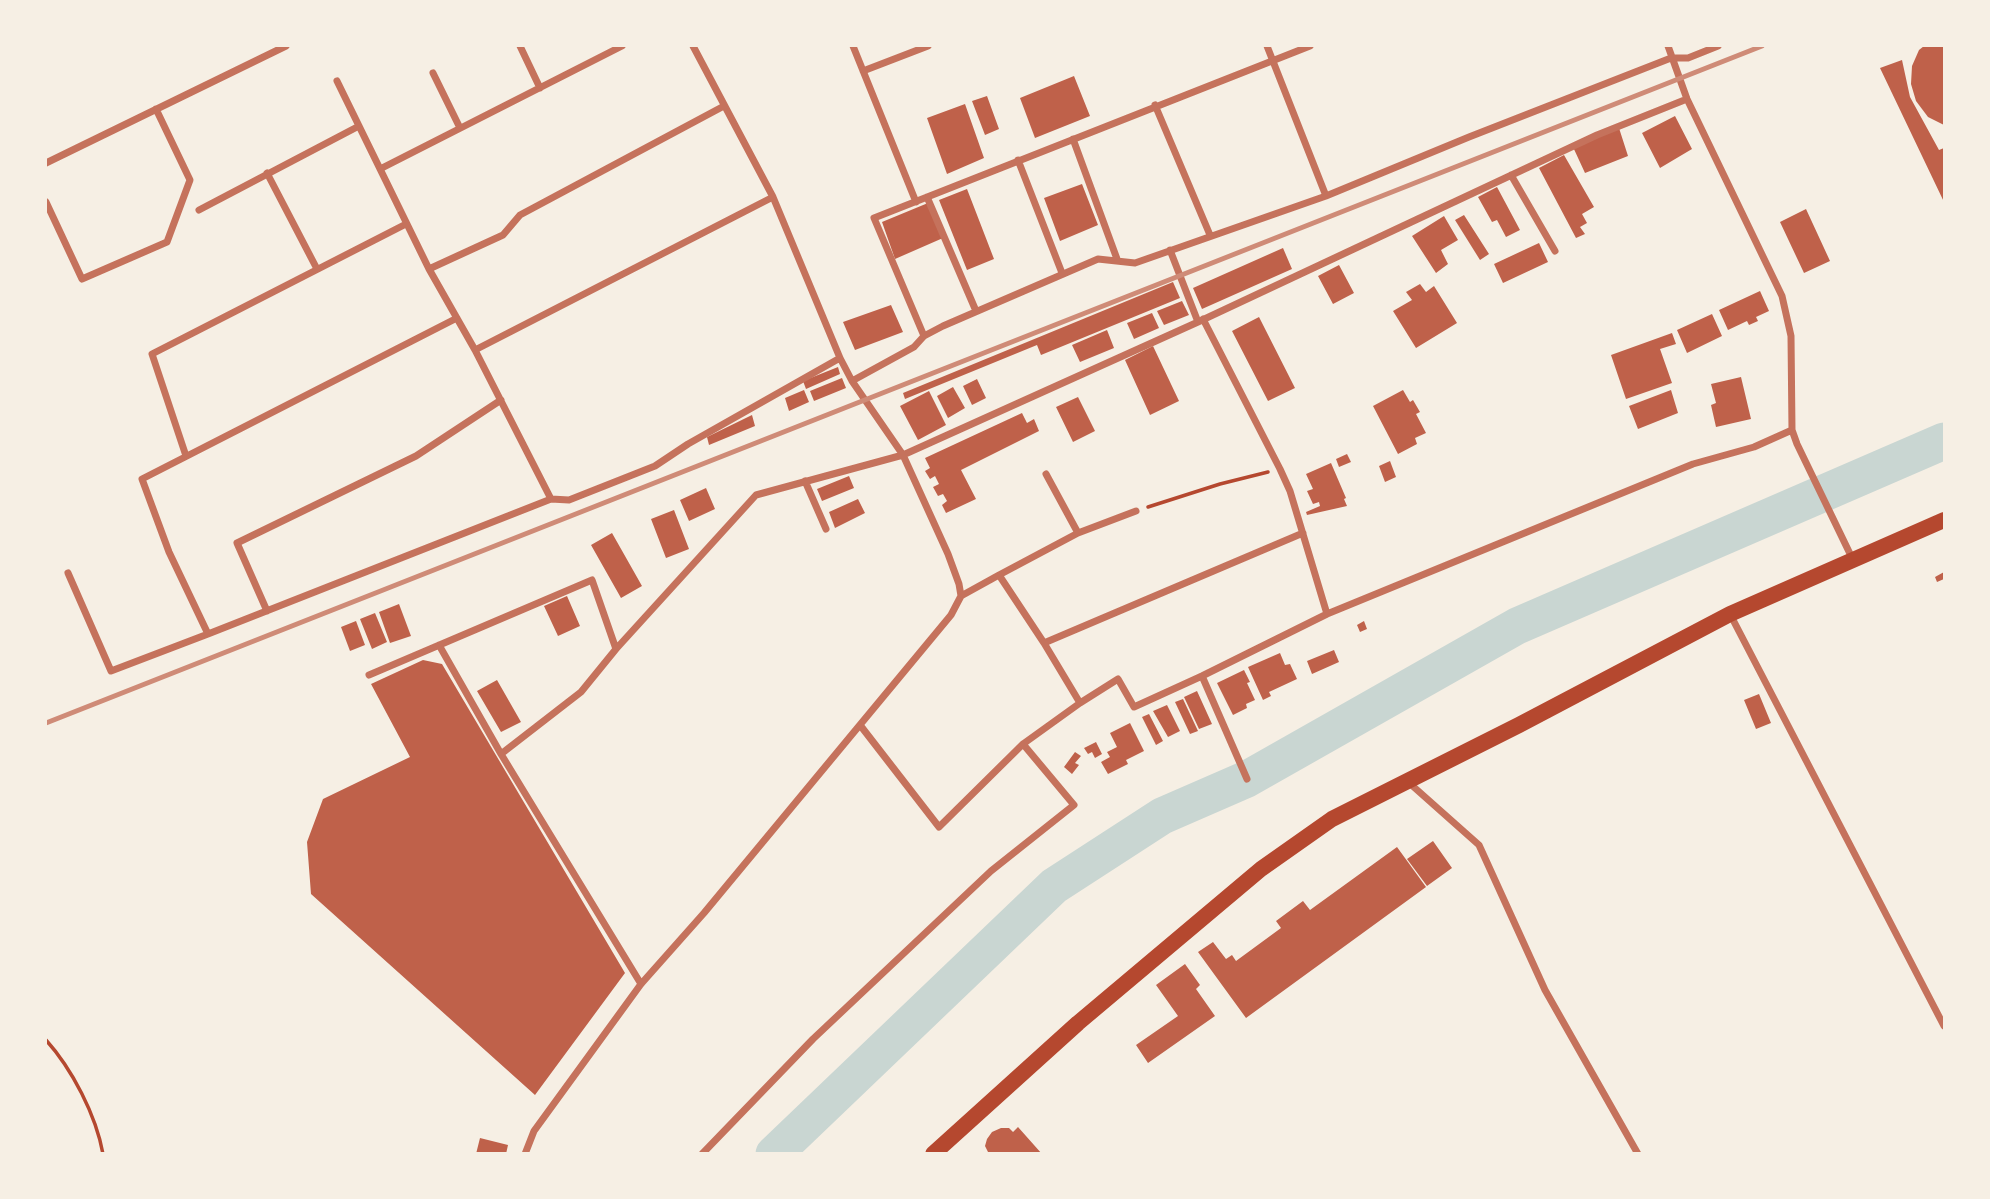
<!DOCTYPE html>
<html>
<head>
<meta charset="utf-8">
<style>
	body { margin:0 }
	#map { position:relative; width:1990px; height:1199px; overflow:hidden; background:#f6efe4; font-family:"Work Sans",sans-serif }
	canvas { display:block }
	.frame { position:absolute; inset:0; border:47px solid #f6efe4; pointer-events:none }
</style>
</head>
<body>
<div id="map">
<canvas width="1990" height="1199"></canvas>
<div class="frame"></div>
</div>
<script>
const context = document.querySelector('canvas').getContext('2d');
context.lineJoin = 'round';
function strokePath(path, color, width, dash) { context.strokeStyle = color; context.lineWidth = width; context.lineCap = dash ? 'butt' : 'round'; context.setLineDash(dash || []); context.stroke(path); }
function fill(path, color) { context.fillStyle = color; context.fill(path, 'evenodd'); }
strokePath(new Path2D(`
	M774,1154L1054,886L1162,816L1247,779L1517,626L1944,441`), '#c9d6d2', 37);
fill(new Path2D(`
	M1924,46H1944V125L1928,117L1916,101L1911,84L1912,66L1919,50Z
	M1902,60L1910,97L1939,150L1944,148V202L1880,68Z
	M1074,76L1090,116L1035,138L1020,98Z
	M987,96L999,129L985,135L972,101Z
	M965,104L984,158L947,174L927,118Z
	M1675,116L1692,149L1660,168L1642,133Z
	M1619,128L1628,156L1585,173L1573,147Z
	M1564,155L1594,207L1582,214L1587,223L1580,227L1585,234L1576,238L1539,168Z
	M1082,184L1098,225L1060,241L1044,198Z
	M1497,187L1520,230L1506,237L1497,220L1492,222L1478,197Z
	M967,189L994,259L967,270L939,200Z
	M928,203L943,238L895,259L882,222Z
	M1806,209L1830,261L1804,273L1780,222Z
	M1464,215L1489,254L1480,260L1455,220Z
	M1444,216L1458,240L1441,250L1448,264L1436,273L1412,236Z
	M1539,243L1548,262L1503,283L1494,264Z
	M1283,248L1292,269L1202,309L1193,288Z
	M1339,265L1354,293L1333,304L1318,276Z
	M1173,282L1180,298L1041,355L1037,345L905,399L903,393Z
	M1420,284L1426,292L1434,286L1457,323L1416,348L1393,311L1412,300L1406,292Z
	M1760,291L1769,311L1756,317L1758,321L1749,325L1747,321L1728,330L1719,310Z
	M1182,301L1189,315L1164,325L1157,311Z
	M891,305L903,332L855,350L843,322Z
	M1152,313L1159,328L1134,339L1127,323Z
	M1712,314L1722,336L1687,353L1677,330Z
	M1259,317L1295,388L1268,401L1232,331Z
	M1107,330L1114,348L1080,362L1072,345Z
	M1672,333L1676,344L1660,349L1672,383L1626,399L1611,355Z
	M1153,346L1179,401L1150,415L1125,360Z
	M838,367L840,374L806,389L803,381Z
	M1741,377L1751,419L1716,427L1711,405L1716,403L1711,384Z
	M842,378L846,388L814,401L810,391Z
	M977,379L986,398L972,405L963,386Z
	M953,387L965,408L948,418L937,396Z
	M804,390L809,402L789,411L785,398Z
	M1403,390L1410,402L1413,400L1420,412L1416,414L1426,433L1415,438L1417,444L1398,454L1373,406Z
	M1671,390L1678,413L1638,429L1629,406Z
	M929,391L946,425L918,440L900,406Z
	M1078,397L1095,431L1073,442L1056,407Z
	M1022,413L1027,423L1034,419L1039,431L961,470L976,499L946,513L942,505L947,501L943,494L938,496L933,487L939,484L935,476L930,479L925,471L930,468L925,458Z
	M752,415L755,426L709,445L707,437Z
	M1347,454L1351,462L1339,467L1336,459Z
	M1390,461L1396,477L1385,482L1379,466Z
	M1331,463L1346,498L1344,499L1347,506L1307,515L1306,512L1320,506L1319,502L1313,504L1307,491L1313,489L1306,474Z
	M849,476L854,488L822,501L817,489Z
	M706,488L715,509L689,521L680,500Z
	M858,499L865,513L835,528L829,512Z
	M674,510L689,549L666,558L651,519Z
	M612,533L642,586L621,598L591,545Z
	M1944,572V579L1937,582L1935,577Z
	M567,596L580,626L558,636L544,606Z
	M399,604L411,636L390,643L379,612Z
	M375,613L387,642L372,649L360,619Z
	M356,621L365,645L350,651L341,627Z
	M1364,621L1367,629L1360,632L1357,625Z
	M1334,650L1339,662L1312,674L1307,661Z
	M1280,653L1285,665L1290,664L1297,679L1269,692L1271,696L1263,700L1248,667Z
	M423,660L442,664L625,973L535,1095L311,894L307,842L323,799L410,757L371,684Z
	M1244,670L1250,682L1247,683L1255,700L1246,704L1247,708L1233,715L1217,683Z
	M497,680L521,722L501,732L477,691Z
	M1197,691L1212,724L1199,729L1184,697Z
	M1759,694L1771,723L1756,729L1744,700Z
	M1183,699L1198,731L1190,734L1175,702Z
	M1167,705L1180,731L1168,737L1153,711Z
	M1149,714L1163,741L1156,745L1142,717Z
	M1130,723L1144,751L1126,760L1128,764L1108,774L1101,762L1110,757L1107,752L1117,747L1110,733Z
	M1096,742L1102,754L1095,758L1092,752L1088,754L1084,748Z
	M1075,752L1081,756L1075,763L1079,765L1072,774L1064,767Z
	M1433,841L1452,868L1427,886L1407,859Z
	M1397,847L1426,887L1246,1018L1198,952L1213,942L1226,959L1232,955L1236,961L1281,928L1276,921L1303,901L1310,910Z
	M1185,964L1200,985L1196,989L1215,1016L1148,1063L1136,1045L1178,1016L1156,985Z
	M1018,1127L1042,1154H989L985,1146L987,1139L992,1132L1001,1128H1009L1013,1132Z
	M480,1138L508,1145L506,1154H476Z`), '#bf614a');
strokePath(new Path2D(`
	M1148,507L1220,484L1268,472
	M46,1040C72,1069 96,1115 103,1154`), '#b5482f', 3.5);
strokePath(new Path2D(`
	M520,46L540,88
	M853,46L916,202
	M1267,46L1326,196
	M1668,46L1687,99L1782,296L1791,336L1792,430L1797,444L1853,560
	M863,71L928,46
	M433,73L460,128
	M337,81L429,269L475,350L551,499
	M1155,105L1210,235
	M1073,139L1117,259
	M1018,160L1062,273
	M46,163L286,46
	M380,169L622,46
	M267,173L317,269
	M1511,175L1555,251
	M927,197L976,311
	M46,202L82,279L167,242L190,180L156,109
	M199,210L359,126
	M1170,250L1198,322
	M429,269L503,235L520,215L724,106
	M457,318L142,479L169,552L208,634L551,499L569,500L655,466L688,444L840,358
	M1203,319L1280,469L1290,491L1327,614
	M924,336L874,218L1310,46
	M475,350L773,197
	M852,381L914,347L924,336L943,326L1098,259L1135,263L1326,196L1469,137L1671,58H1688L1718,46
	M186,456L152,354L406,224
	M1046,474L1078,533
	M805,481L826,529
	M68,573L111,671L208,634
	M999,575L1078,533L1136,511
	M961,596L999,575L1044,643L1080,703L1118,679L1134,707L1202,676L1327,614L1693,464L1754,447L1792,430
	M267,611L237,543L416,456L501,400
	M1730,614L1944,1026
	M1044,643L1303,533
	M439,645L501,754L641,984
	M369,675L592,580L616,649
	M1202,676L1247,779
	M860,725L939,827L1023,744L1080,703
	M501,754L581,692L616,649L756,495L903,455L1198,322L1597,135L1687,99
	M1407,781L1479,845L1545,990L1638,1154
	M525,1154L534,1131L641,984L704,913L951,615L961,596L959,584L948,554L903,455L852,381L840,358L773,197L693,46
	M702,1154L813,1039L991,871L1074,805L1023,744`), '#c5725c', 7);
strokePath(new Path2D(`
	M933,1154L1078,1023L1261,869L1332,819L1519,725L1730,614L1944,520`), '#b5482f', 16);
strokePath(new Path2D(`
	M46,723L1762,46`), '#cf8b77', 5);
</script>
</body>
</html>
